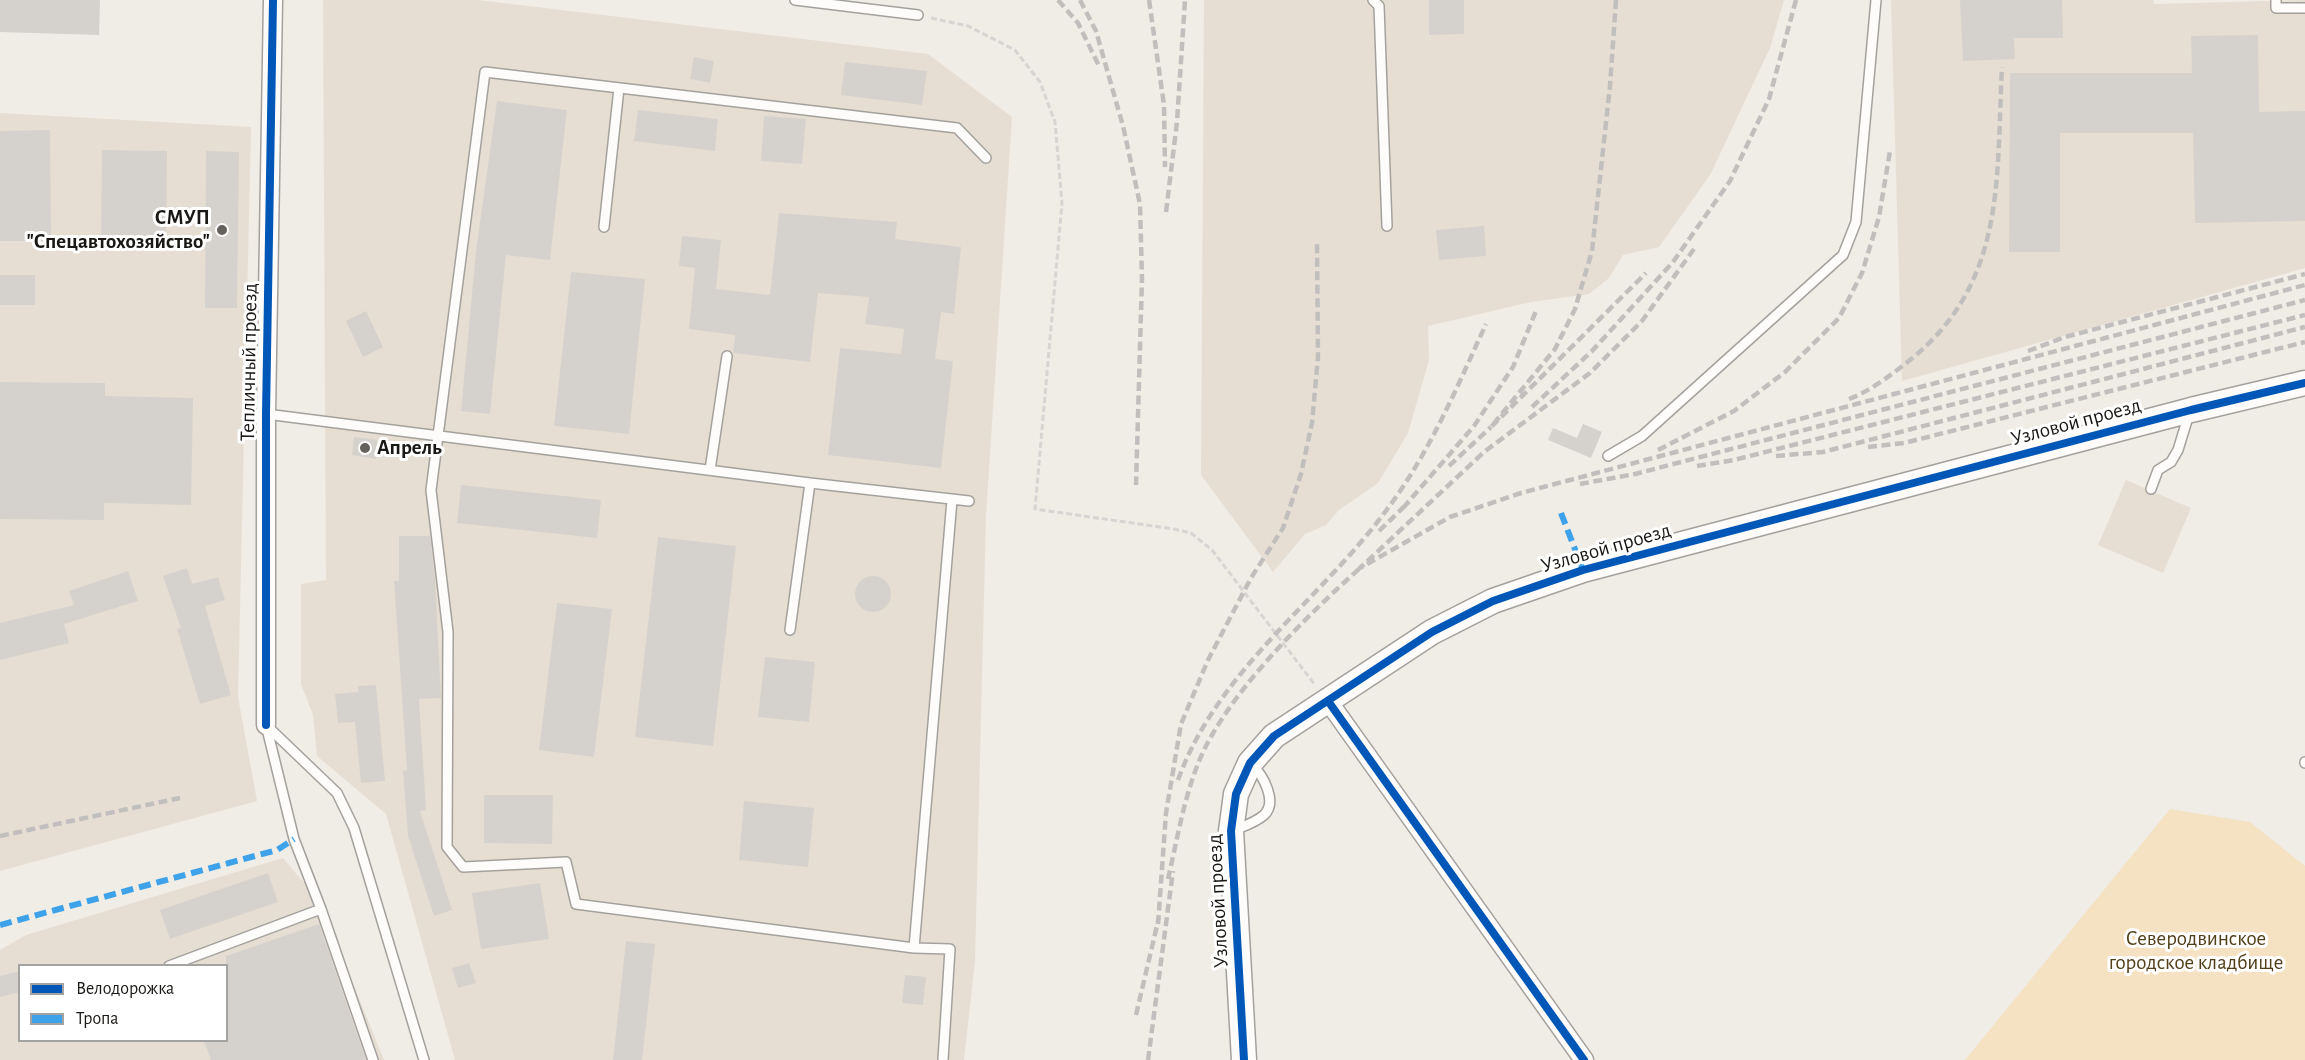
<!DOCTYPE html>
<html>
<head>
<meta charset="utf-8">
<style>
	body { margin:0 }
	#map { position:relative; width:2305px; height:1060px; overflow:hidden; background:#f0ece6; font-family:"Alegreya Sans",sans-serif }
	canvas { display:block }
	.legend { position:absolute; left:18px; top:964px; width:210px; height:78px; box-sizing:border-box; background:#fff; border:2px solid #a3a3a1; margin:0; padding:8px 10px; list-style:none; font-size:18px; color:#1a1814 }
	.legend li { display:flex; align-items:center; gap:12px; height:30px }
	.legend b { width:30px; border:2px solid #a3a3a1 }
</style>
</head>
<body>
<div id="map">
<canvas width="2305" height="1060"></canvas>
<ul class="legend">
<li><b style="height:8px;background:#0057b8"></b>Велодорожка</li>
<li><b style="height:8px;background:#3da2ea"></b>Тропа</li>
</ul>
</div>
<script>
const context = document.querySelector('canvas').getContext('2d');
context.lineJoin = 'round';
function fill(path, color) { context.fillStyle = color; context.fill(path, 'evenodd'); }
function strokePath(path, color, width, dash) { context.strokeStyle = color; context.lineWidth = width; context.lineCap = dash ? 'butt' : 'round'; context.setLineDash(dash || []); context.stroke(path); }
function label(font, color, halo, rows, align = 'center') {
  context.font = font + ' "Alegreya Sans",sans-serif'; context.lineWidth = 6; context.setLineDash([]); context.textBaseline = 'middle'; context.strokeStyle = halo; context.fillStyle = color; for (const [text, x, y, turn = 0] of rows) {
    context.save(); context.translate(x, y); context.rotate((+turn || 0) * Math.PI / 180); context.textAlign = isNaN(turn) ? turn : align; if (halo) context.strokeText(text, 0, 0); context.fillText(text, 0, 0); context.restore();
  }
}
fill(new Path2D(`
	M323,0H478L928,54L1012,117L986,515L975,960L964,1060H455L386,814L317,756L313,715L301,684V584L326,580Z
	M1204,0H1784L1770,48L1710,175L1659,247L1623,255L1609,278L1589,294L1531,302L1428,326L1429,360L1408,433L1378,483L1339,510L1326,525L1305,534L1273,572L1201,475Z
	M1891,0H2154V4L2305,0V268L1902,381Z
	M0,113L251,127L238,697L257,801L0,871Z
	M2126,480L2191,508L2163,573L2098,545Z
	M283,858L320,902L384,1060H0V950L26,935ZM20,966H226V1040H20Z`), '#e6ded2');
fill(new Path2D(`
	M2170,809L2250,822L2305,866V1060H1965Z`), '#f5e2c3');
fill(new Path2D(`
	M0,0H100L99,35L0,32Z
	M1429,0H1464V34L1429,35Z
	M1960,0H2062L2063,38H2014L2015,59L1963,61Z
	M2258,35L2259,112L2305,111V221L2195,223L2193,133H2060V252H2009L2010,73H2192L2191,36Z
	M694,57L714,61L710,83L690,79Z
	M845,62L927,71L922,105L841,95Z
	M497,101L567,110L550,260L506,255L490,414L461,411L476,251Z
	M638,110L718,119L715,151L634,141Z
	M764,116L806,119L802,164L761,161Z
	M50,130L51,241H0V131Z
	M102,150L167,151L166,247L101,246Z
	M206,151L239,152L237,308H205Z
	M779,213L897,222L895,239L961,247L954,314L941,312L935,359L953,361L941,468L828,455L840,348L901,354L904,329L865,324L869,297L818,293L810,362L733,353L735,335L689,329L695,268L679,266L682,236L721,240L716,289L770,295Z
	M1484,226L1486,256L1439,260L1436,230Z
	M571,272L645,279L629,434L554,426Z
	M0,275H35V305H0Z
	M366,311L383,347L363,357L346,321Z
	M0,382L105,383V396L193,398L191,505L104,503V520L0,519Z
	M1583,424L1602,432L1591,458L1548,440L1553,428L1577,438Z
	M354,437L377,440L376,459L352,455Z
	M461,485L601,500L597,538L457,523Z
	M399,536H430L435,578L441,698L419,699L426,810L420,811L452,910L434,916L408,836L403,771L407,770L394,581H399Z
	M658,537L736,546L713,746L635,737Z
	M187,568L192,584L218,577L225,600L205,606L231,695L200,704L177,629L181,628L163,576Z
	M128,571L138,601L64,624L69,643L0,660V623L74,605L69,591Z
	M855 594a18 18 0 1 1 36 0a18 18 0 1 1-36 0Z
	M557,603L612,609L594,757L539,750Z
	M765,657L815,662L809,722L758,717Z
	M376,685L385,781L361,783L355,722L338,723L335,694L358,692V686Z
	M484,795H553L552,844L484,843Z
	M744,801L814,808L808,867L739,860Z
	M268,873L278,902L170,939L160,910Z
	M540,883L549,939L481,949L472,893Z
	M319,924L366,1060H211L204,1041H226V956Z
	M626,941L655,944L642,1060H613Z
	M469,963L476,983L458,988L452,968Z
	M20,971V992L0,997V976Z
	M905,975L926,977L923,1005L902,1003Z`), '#d5d2cd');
const lane = new Path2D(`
	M795,0L918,15
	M1373,0L1379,6L1387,226
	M2276,0V8H2305
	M604,227L619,88
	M266,414L810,483L790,630
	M1608,456L1642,436L1843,255L1856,222L1876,0
	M710,470L727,356
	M810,483L969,501
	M2151,489L2158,470L2171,462L2178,450L2189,414
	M952,500L914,948L576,904L566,862L463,867L447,847L448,632L431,490L485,72L957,128L986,158
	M266,725L337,793L354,828L424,1060
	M2305,762V763
	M1234,830C1244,826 1255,823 1264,815C1278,802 1263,775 1252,765
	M321,909L373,1060
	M914,948L950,949L943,1060
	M169,966L321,909L294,839L266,725`);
const street = new Path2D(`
	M1328,701L1584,1060
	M266,725V414L273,0`);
const secondary = new Path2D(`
	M1244,1060L1231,831L1236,794L1250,763L1274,736L1432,632L1493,601L1583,570L2191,410L2305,383`);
strokePath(lane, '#a4a19d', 12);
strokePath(street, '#a4a19d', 21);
strokePath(secondary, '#a4a19d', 27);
strokePath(new Path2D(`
	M931,18L968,26L1015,50L1040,82L1055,122L1062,203L1035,509L1174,529L1191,533L1212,550L1315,685`), '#d6d5d3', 3, [6, 3]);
strokePath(lane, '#fdfcfb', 9);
strokePath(street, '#fdfcfb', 18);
strokePath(secondary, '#fdfcfb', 24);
strokePath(new Path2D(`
	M1058,0L1078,23L1099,66
	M1080,0L1096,31L1123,126L1140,204L1142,278L1136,485
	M1149,0L1164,105L1165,167
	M1616,0L1610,86L1592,251L1575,309L1555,349L1491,427L1646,273
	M1166,212L1177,122L1185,0
	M1694,249L1642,321L1590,373L1484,452L1360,568L1450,517L1521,493L2305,285
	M2028,351L2065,337L2305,274
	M1849,399C1872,390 1891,375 1910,360C2007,282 1996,178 2002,67
	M1532,407L1592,351L1673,262L1730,181L1769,99L1796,0
	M1868,447L1904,443L2305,342
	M1658,450L1734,411L1785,372L1839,318L1862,273L1879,217L1890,151
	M1776,456L1823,452L2305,327
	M1449,466L1491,427
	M1697,466L1734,460L2305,315
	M1580,484L1635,474L2305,300
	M1403,508L1474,426L1513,367L1536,311
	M1379,531L1409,502
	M1178,780C1218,669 1321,600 1388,508C1430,452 1457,387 1486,324
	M0,836L180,798
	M1168,879C1179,832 1187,777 1212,735C1246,676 1309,614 1360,568
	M1158,924L1166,813L1181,724L1208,660L1251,578L1283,528L1301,474L1312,423L1318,357L1317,243
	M1136,1015L1159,917
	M1148,1060L1173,871`), '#c0bfbd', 4.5, [9, 4.5]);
strokePath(new Path2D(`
	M1561,513L1583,570
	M0,925L277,850L294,839`), '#3da2ea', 6, [12, 6]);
strokePath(new Path2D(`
	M1328,701L1584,1060
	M266,725V414L273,0
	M1244,1060L1231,831L1236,794L1250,763L1274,736L1432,632L1493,601L1583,570L2191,410L2305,383`), '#0057b8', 8);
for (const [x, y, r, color] of [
	[222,230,6,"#65625e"],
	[365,448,6,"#65625e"]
]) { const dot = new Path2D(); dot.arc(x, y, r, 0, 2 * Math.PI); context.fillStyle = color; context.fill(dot); strokePath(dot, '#fff', 2); }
label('bold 21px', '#1a1814', '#fff', [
	["СМУП",210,218],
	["\"Спецавтохозяйство\"",210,242],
	["Апрель",377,448,"left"]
], 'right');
label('21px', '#1a1814', '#fff', [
	["Тепличный проезд",249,362,-89],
	["Узловой проезд",2076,422,-15],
	["Узловой проезд",1606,548,-16],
	["Узловой проезд",1218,901,-93]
]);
label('21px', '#523e18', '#fff', [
	["Северодвинское",2196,939],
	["городское кладбище",2196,963]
]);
</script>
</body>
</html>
